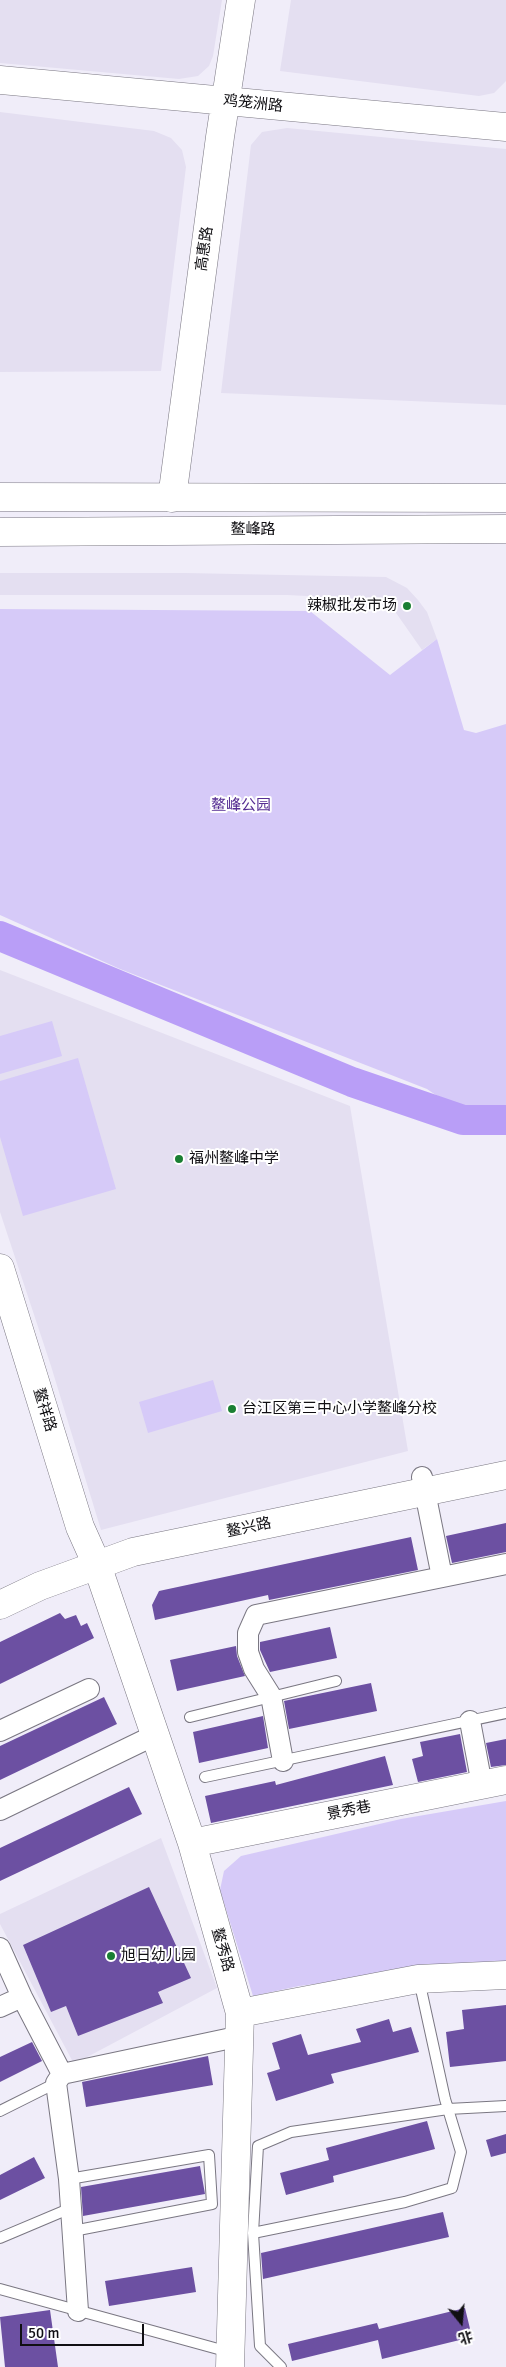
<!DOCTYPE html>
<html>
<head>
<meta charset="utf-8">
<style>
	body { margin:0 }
	#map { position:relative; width:506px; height:2367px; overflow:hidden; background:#f0edf9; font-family:Signika,"Noto Sans SC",sans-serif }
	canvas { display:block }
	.north { position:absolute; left:436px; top:2297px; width:50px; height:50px; -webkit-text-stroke:4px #fff; paint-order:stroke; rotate:163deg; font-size:14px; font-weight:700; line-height:20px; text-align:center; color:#100f13 }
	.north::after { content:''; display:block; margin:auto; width:18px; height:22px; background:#100f13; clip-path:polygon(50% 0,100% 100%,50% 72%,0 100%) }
	.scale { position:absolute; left:20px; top:2324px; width:124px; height:22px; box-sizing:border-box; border:2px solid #100f13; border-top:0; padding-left:6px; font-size:15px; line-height:18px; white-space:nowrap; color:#100f13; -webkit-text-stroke:4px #fff; paint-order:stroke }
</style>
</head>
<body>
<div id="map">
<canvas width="506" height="2367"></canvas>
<div class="north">北</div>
<div class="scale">50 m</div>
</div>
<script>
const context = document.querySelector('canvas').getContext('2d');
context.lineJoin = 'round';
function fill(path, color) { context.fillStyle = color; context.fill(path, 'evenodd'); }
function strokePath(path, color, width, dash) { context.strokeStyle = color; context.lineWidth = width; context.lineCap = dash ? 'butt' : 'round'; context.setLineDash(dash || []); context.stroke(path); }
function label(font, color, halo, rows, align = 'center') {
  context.font = font + ' Signika,"Noto Sans SC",sans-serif'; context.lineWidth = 4; context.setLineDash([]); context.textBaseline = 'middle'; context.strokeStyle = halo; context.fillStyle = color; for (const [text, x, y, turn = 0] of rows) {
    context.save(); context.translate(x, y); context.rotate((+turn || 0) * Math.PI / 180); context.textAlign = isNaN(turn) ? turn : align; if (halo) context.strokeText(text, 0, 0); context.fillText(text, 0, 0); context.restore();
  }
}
fill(new Path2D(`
	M0,0H222L213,56L209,66L198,76L179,79L0,63Z
	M291,0H506V81L494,93L479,96L280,71Z
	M0,112L154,131L171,138L182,150L186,167L161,371L0,372Z
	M287,128L506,149V405L221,393L251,145L262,132Z
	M0,573H185L386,577L407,588L418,600L427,612L437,639L422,650L387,600L287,595H0Z
	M0,970L350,1106L408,1451L101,1530L51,1366L0,1212Z
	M161,1838L217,1988L74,2064L0,1924V1914Z`), '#e4dff1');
fill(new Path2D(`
	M0,609L310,611L390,675L437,639L464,730L476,733L506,724V1108C475,1113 452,1107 427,1089L120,969L0,915Z
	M52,1021L62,1056L0,1074V1036Z
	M78,1058L116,1189L23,1216L0,1137V1081Z
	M213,1380L222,1411L148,1433L139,1402Z
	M506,1801V1968L404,1972L299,1986L253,1996L220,1890L224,1871L241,1856L401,1819Z`), '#d6caf8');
strokePath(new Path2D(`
	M0,936L352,1082L463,1120H506`), '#b99ef7', 30);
fill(new Path2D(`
	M506,1523V1552L452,1563L446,1536Z
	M411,1537L418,1570L269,1600L268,1595L155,1620L152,1605L159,1591Z
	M60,1613L65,1619L76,1615L81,1626L87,1623L94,1638L0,1684V1642Z
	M330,1627L337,1658L270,1672L260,1650V1642Z
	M236,1646L237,1656L245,1676L177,1691L170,1660Z
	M371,1683L377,1711L289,1729L284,1701Z
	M104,1697L117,1724L0,1780V1746Z
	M263,1716L268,1748L199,1763L193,1732Z
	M460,1734L467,1772L418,1782L412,1759L423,1756L420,1742Z
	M506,1739V1765L491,1767L486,1743Z
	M385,1756L393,1785L211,1823L205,1796L275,1781L276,1785Z
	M129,1787L142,1814L0,1881V1848Z
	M149,1887L191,1978L158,1992L163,2003L78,2036L66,2006L51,2012L23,1945Z
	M506,2005V2061L450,2067L446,2032L464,2029L462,2010Z
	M389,2019L393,2032L411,2027L419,2052L331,2074L334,2083L276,2101L267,2073L280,2069L272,2043L301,2034L308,2055L361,2042L356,2029Z
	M32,2042L42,2061L0,2082V2057Z
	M208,2056L213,2085L86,2107L82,2082Z
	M427,2121L435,2149L333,2176L334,2182L286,2195L280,2173L329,2160L326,2148Z
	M506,2134V2153L491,2157L486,2140Z
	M34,2157L45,2178L0,2200V2175Z
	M200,2166L205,2194L83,2216L81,2187Z
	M443,2212L449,2237L263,2279L261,2253Z
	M192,2267L196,2292L109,2306L105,2281Z
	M465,2308L472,2337L382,2359L378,2340L292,2361L288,2344L377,2323L379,2329Z
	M50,2310L58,2367H5L0,2317Z`), '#6c50a2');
const lane = new Path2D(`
	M190,1717L336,1681
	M205,1777L506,1713
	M0,2111L56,2083
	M69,2179L209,2155L212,2204L73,2231
	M253,2233L405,2202L452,2188L461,2152L445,2099L419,1980
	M0,2238L71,2208
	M0,2289L229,2352
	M281,2367L260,2346L253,2233L258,2146L291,2132L448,2109L506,2106`);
const street = new Path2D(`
	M422,1477L442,1577
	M470,1721L482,1785
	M0,1731L89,1689
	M283,1761L271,1696L254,1669L248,1652V1633L256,1615L506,1564
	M0,1810L155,1735
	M0,1948L22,1997L62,2074L56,2083L69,2179L78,2311
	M0,2007L22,1997
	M62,2074L241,2036`);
const secondary = new Path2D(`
	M0,80L506,127
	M172,498L220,137L241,0
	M0,1268L80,1527L97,1565L192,1843L240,2013L230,2367
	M0,1605L40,1586L133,1552L506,1475
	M192,1843L506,1780
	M240,2013L418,1979L506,1975`);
const primary = new Path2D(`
	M0,497L506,498
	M0,532L506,529`);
strokePath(lane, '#7a7782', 12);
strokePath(street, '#7a7782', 22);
strokePath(secondary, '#7a7782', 29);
strokePath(primary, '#7a7782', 29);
strokePath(lane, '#fff', 10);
strokePath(street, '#fff', 20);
strokePath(secondary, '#fff', 28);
strokePath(primary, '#fff', 28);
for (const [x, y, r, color] of [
	[407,606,5,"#1a7f33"],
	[179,1159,5,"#1a7f33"],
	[232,1409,5,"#1a7f33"],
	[111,1956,5,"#1a7f33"]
]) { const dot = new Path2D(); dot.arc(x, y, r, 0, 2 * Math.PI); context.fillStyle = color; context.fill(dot); strokePath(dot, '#fff', 2); }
label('15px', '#100f13', '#fff', [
	["鸡笼洲路",253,104,6],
	["高惠路",205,249,-82],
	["鳌峰路",253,530],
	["鳌祥路",44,1410,73],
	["鳌兴路",249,1528,-12],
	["景秀巷",349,1811,-11],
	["鳌秀路",222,1950,74]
]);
label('15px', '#100f13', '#fff', [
	["辣椒批发市场",397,606,"right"],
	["福州鳌峰中学",189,1159],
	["台江区第三中心小学鳌峰分校",242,1409],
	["旭日幼儿园",121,1956]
], 'left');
label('15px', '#562e93', '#fff', [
	["鳌峰公园",241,806]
]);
</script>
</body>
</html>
